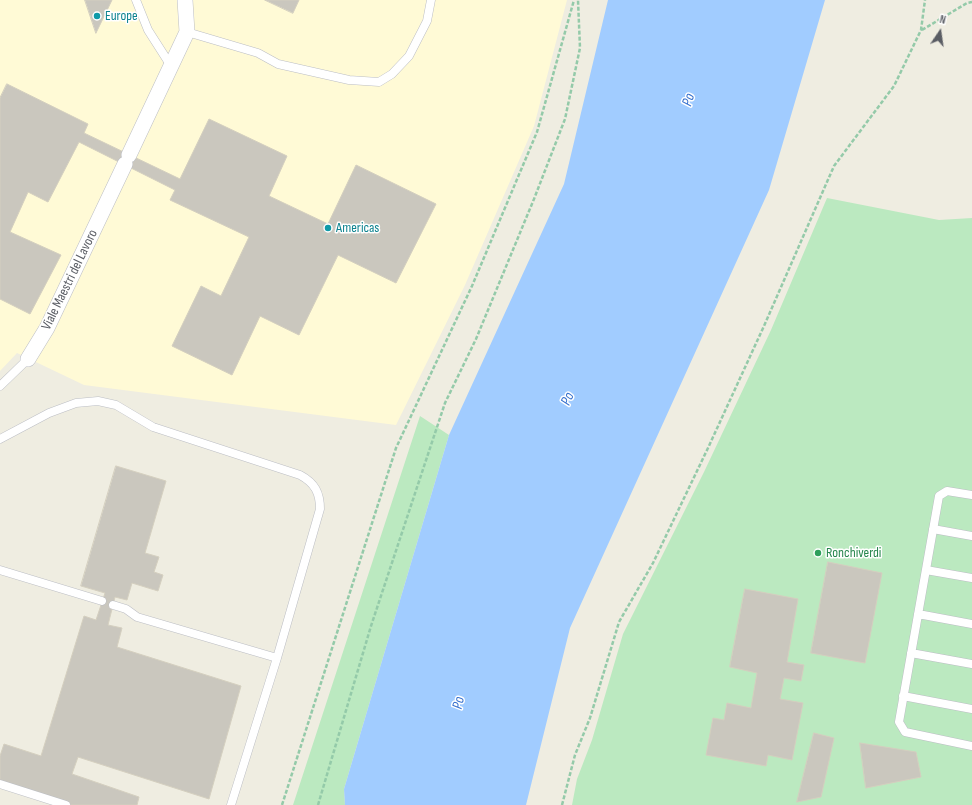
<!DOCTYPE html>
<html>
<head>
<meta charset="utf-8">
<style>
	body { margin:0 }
	#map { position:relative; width:972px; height:805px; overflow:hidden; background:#efede1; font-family:"Sofia Sans Condensed",sans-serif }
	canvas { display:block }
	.north { position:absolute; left:920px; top:12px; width:40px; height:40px; -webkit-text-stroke:3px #fff; paint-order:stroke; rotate:13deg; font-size:11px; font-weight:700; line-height:16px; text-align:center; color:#5a5d64 }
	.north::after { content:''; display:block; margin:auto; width:14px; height:18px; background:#5a5d64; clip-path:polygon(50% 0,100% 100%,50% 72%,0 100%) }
</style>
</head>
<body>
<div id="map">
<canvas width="972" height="805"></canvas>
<div class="north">N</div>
</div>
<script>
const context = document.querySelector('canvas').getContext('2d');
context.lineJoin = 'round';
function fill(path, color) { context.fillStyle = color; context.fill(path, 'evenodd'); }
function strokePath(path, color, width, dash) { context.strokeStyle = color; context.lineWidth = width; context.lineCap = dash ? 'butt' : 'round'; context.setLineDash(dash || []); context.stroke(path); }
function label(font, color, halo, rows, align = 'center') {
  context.font = font + ' "Sofia Sans Condensed",sans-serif'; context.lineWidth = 3; context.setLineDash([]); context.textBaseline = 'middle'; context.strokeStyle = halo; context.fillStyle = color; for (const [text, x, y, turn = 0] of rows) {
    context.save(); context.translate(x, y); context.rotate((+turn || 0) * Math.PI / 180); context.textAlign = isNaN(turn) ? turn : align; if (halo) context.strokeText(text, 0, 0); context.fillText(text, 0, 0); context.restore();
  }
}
fill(new Path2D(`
	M0,0H567L534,126L465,285L396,425L84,385L17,353L0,371Z`), '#fffad6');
fill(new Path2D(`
	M827,198L939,220L972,218V805H572L577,779L592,740L623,634L704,472L771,330Z
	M420,416L449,435L344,789L345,805H293Z`), '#bbe9c0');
fill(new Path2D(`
	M608,0H825L769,190L570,628L526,805H345L344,789L449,435L564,184Z`), '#a1ccff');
const building = new Path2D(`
	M85,0H112L96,33Z
	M265,0H299L293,13Z
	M7,84L88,124L84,133L180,179L209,119L287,156L269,196L328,224L356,165L436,204L396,283L338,255L299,335L260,316L232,375L172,346L201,286L221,296L249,237L170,200L175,190L79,142L48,202L28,192L10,232L61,255L30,314L0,299V98Z
	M116,466L166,481L145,553L159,557L154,572L163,575L158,591L132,583L127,600L115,597L108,625L122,628L117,647L241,686L209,799L78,757L72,774L139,797L137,805H71L0,783V756L4,744L41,756L84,616L96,620L105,593L81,586Z
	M828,562L882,573L865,663L811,653Z
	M745,589L798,599L787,662L804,665L801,681L784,678L780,699L803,703L792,760L768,755L766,766L706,755L713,718L724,720L727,703L751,708L757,673L730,667Z
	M814,733L834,738L821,797L797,802Z
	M860,743L916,752L921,777L866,788Z`);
fill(building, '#cac7be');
strokePath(building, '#d4cfbf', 1);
const lane = new Path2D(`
	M136,0L148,30L171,66
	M187,32L258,53L278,64L349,80L379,82L392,74L409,56L427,21L431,0
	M0,386L28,359
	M0,439L49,413L76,403L98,401L116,405L153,427L300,475C315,483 320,493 320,509L277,658L231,805
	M972,495L947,491L939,496L899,722L905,732L972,746
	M933,529L972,536
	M0,570L102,601
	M926,570L972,578
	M113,605L126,609L137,617L277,658
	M918,614L972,624
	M911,653L972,664
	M903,696L972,709
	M0,784L66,805`);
const street = new Path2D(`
	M129,155L187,32L185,0
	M28,359L47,328L125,164`);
strokePath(lane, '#bcbec4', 9);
strokePath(street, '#bcbec4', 16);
strokePath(new Path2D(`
	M922,30L967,3L972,2
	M282,805L396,448L472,286L537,132L574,0
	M318,805L371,626L445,403L476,339L534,199L565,119L580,48L578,0
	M562,805L575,755L590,718L619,622L653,563L708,448L764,326L834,166L894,86L921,30L925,0`), '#94caa9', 2.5, [4, 2]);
strokePath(lane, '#fff', 8);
strokePath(street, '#fff', 15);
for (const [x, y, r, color] of [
	[97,16,4,"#0f9aa8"],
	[328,228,4,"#0f9aa8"],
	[818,553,4,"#2e9e5b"]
]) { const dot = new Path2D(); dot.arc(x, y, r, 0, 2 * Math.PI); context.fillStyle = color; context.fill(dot); strokePath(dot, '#fff', 1.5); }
label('14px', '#0d838f', '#fff', [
	["Europe",105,16],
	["Americas",336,228]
], 'left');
label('14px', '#5a5d64', '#fff', [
	["Viale Maestri del Lavoro",70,280,-64]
]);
label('14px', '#27864d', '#fff', [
	["Ronchiverdi",826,553]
], 'left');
label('italic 15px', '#3771ce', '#fff', [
	["Po",689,100,-72],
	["Po",568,399,-66],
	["Po",459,703,-78]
]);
</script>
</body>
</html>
